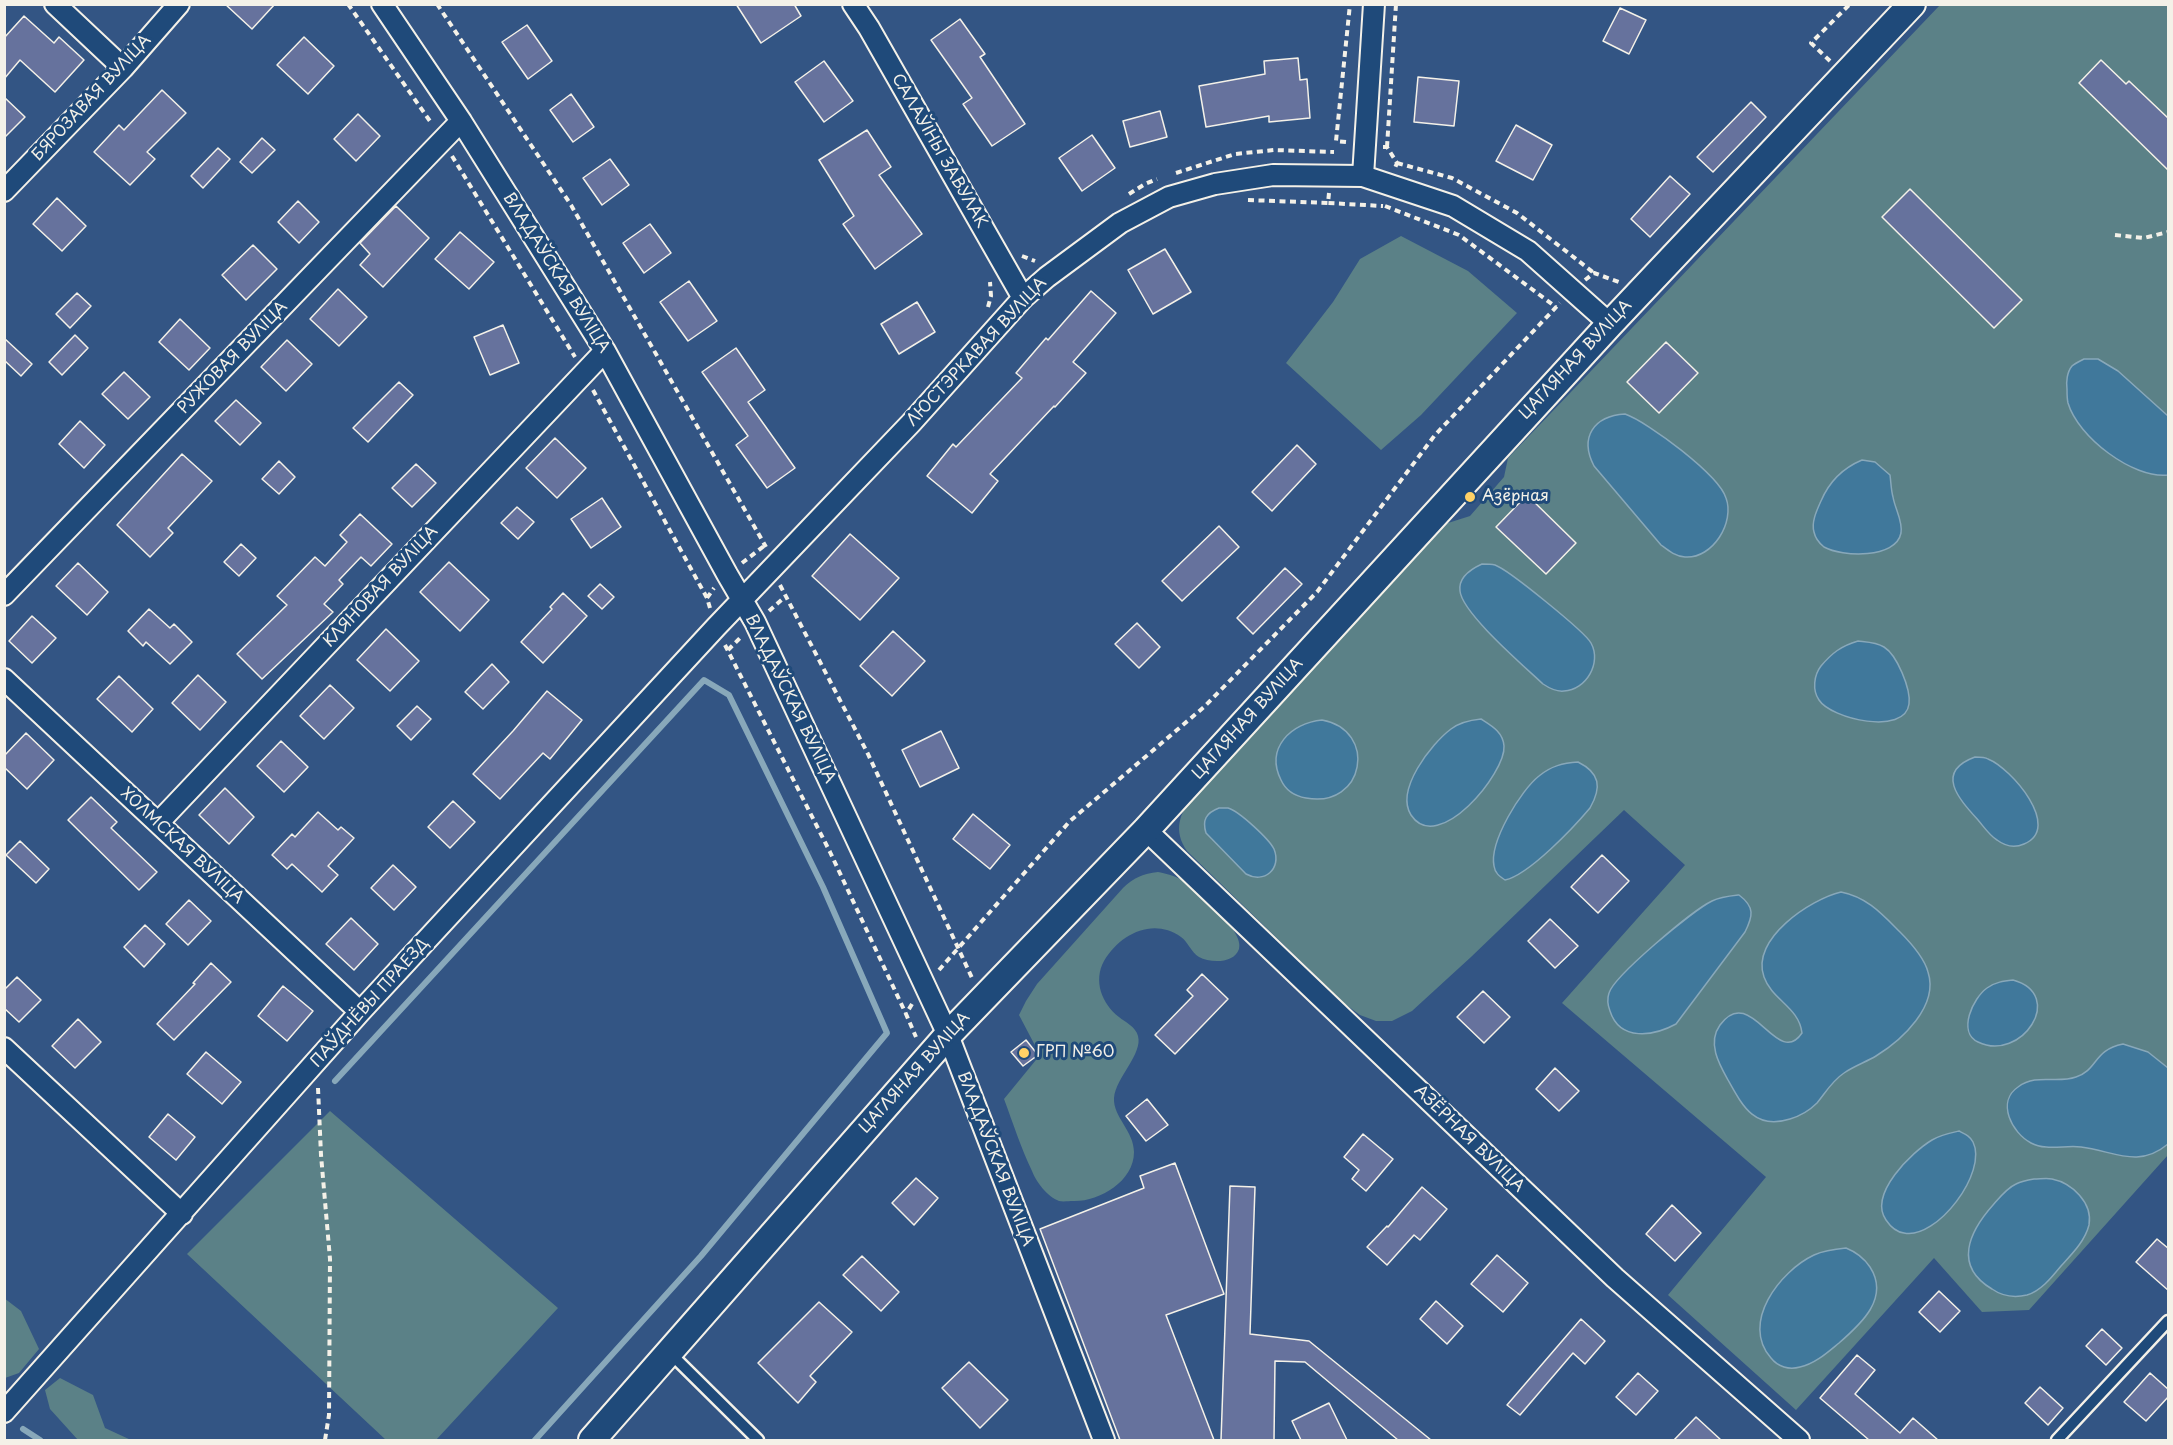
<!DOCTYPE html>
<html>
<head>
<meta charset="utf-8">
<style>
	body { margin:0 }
	#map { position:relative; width:2173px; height:1445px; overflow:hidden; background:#335584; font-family:"Playpen Sans",sans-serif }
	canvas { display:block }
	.frame { position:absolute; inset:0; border:6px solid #f4f1e8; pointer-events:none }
</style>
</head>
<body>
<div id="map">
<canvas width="2173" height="1445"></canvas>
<div class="frame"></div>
</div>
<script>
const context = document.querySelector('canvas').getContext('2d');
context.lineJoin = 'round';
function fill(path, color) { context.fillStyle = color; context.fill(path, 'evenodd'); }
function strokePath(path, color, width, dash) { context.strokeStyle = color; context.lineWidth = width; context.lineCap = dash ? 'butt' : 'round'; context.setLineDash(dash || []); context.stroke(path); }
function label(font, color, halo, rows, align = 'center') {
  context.font = font + ' "Playpen Sans",sans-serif'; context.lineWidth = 6; context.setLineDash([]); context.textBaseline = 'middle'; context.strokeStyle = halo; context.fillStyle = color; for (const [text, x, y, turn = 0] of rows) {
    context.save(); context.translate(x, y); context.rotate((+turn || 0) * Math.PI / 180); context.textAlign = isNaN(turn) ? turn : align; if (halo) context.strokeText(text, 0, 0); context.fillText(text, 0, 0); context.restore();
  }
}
fill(new Path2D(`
	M1940,5H2168V1155L2029,1310L1982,1312L1934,1258L1796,1410L1668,1295L1766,1177L1562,1003L1685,865L1624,810L1471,957L1412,1011L1392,1021H1376L1360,1015L1345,1004L1187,851C1173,831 1179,813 1194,796L1448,523L1470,516L1504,477L1508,458Z
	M1401,236L1468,271L1517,313L1421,415L1381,450L1286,363L1333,302L1360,259Z
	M1158,872C1168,874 1179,877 1187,883C1200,893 1245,932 1239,949C1234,964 1210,963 1199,957C1191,952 1188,942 1181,937C1153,917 1120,934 1104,961C1093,981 1102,1004 1119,1017C1125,1022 1136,1027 1138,1036C1143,1054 1116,1077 1114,1098C1113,1117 1134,1131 1134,1152C1134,1182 1098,1202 1073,1201C1069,1201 1063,1202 1059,1201C1048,1197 1036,1182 1032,1171C1021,1148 1013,1123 1004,1099L1040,1055L1019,1015L1026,1001L1037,984L1123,888C1134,877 1143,874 1158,872Z
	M330,1111L558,1308L436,1440H386L187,1254Z
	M4,1298L21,1311L39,1349L19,1373L5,1378Z
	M60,1378L93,1395L105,1428L131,1440H78L50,1409L45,1390Z`), '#5b8187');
const water = new Path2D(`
	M2084,359H2098L2118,371L2168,416V475C2133,479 2078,437 2068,403C2067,399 2067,393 2067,389C2066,382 2067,372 2072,366C2074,364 2080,361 2084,359Z
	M1625,414C1648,422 1719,475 1726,498C1735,522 1713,559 1685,557C1675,556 1669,551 1661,545L1594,466C1579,437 1594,416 1625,414Z
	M1862,460L1875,462L1890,475C1891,482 1891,490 1893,497C1895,509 1903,521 1901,533C1896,559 1842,557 1824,547C1819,543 1815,537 1814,532C1811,522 1817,510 1821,501C1829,482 1843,468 1862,460Z
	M1482,564C1486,564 1491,564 1495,565C1509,570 1585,632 1591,643C1602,663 1586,690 1564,691C1556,692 1549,688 1543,684C1524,666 1462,613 1460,591C1458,577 1471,569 1482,564Z
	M1858,641C1867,642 1876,642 1884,647C1897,655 1911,689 1909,704C1905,736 1831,719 1819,700C1812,690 1814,675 1821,666C1832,653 1841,646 1858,641Z
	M1481,719C1492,726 1503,732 1504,746C1506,773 1438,856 1411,815C1395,790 1431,744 1451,729C1460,722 1471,720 1481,719Z
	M1322,720C1378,730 1365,809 1306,798C1294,796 1286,791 1281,780C1265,748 1291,723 1322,720Z
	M1975,757C1979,757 1985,757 1988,759C2011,768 2063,828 2024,844C2015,848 2005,846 1997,840C1990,836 1984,827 1978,820C1959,799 1934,772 1975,757Z
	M1578,762C1600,773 1602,787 1590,808C1574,827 1529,875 1505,880C1499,876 1495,873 1494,866C1489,842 1521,790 1539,776C1551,766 1563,763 1578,762Z
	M1219,808C1220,808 1227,808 1228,808C1239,811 1269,839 1274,849C1282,869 1264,884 1246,874L1206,833C1202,820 1206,813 1219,808Z
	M1841,892C1867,897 1882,914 1900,932C1911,943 1924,957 1928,972C1939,1006 1902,1040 1876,1056C1866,1062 1854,1066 1844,1073C1832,1081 1826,1092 1817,1103C1809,1111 1800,1116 1790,1119C1755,1130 1743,1107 1728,1080C1719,1064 1707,1043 1720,1025C1751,982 1777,1070 1802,1033C1799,1007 1772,1000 1764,977C1750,939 1811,899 1841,892Z
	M1739,895C1755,907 1753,916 1745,932L1676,1024C1654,1036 1620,1042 1610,1011C1608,1006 1607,999 1609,993C1614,976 1693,910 1712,901C1720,897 1730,896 1739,895Z
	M2013,980C2067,995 2021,1063 1978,1042C1957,1032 1973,998 1987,988C1995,982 2004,981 2013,980Z
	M2123,1044L2148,1052L2168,1068V1144C2138,1169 2114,1151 2081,1147C2065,1145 2046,1151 2031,1143C2012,1133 1996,1102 2018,1087C2037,1073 2056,1084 2076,1077C2098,1070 2093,1050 2123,1044Z
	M1959,1131C1965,1134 1970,1136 1973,1142C1988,1172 1937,1240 1904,1233C1896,1232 1890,1226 1886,1220C1868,1194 1912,1152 1932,1140C1940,1135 1950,1133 1959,1131Z
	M2034,1179C2040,1179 2047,1178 2052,1179C2072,1183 2093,1203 2089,1225C2085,1241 2072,1254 2061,1266C2052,1277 2041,1291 2027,1295C2014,1298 2002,1296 1992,1289C1953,1266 1969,1232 1993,1205C2000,1197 2007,1188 2016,1184C2022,1181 2028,1180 2034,1179Z
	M1846,1248C1856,1252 1864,1258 1870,1267C1890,1298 1861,1324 1839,1343C1828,1352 1815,1364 1800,1367C1789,1370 1778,1367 1771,1358C1740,1323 1780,1271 1814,1255C1825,1250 1835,1249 1846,1248Z`);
fill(water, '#40789b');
strokePath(water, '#88a8ba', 1.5);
strokePath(new Path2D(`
	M335,1081L704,680L729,695L823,887L887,1033L701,1256L535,1440
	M23,1429L40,1440`), '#88a8ba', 6);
const building = new Path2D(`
	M225,4H275L252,29Z
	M736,4H794L801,16L761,43Z
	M1620,8L1646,20L1629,54L1603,41Z
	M24,16L54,43L59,37L84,60L55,92L20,60L4,79V38Z
	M960,19L985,54L980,57L1025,124L992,146L963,104L972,98L931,40Z
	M527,25L552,61L528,79L502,42Z
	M304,37L334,66L308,94L277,65Z
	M1298,58L1300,80L1307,79L1310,118L1269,122V116L1206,127L1199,86L1265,74L1264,61Z
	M2101,60L2126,84L2129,81L2169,119V171L2079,83Z
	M824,61L853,101L824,122L795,82Z
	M1418,77L1459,81L1454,126L1414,122Z
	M162,90L186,113L147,152L155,159L130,185L94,152L119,125L124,130Z
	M571,94L594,127L573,142L550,110Z
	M4,97L25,117L4,138Z
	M1751,102L1766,117L1713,172L1697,157Z
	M1160,111L1167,137L1130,147L1123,121Z
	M358,114L380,136L356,161L334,139Z
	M1516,125L1552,145L1533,180L1496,161Z
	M867,130L891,167L879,175L922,234L875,269L843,224L854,216L819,160Z
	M1092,135L1115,168L1082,191L1059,158Z
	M262,138L275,150L252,173L240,162Z
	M218,148L230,159L203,188L191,176Z
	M610,159L629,185L602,205L583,178Z
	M1670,176L1690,194L1650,237L1631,219Z
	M1910,189L2022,300L1994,328L1882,217Z
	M57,198L86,226L62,251L33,224Z
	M298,201L319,222L299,243L278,222Z
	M396,206L429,238L383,287L360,265L370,254L360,243Z
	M650,224L671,253L644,273L623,243Z
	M460,232L494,262L469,289L435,259Z
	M253,245L277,269L246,300L222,275Z
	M1165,249L1191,292L1153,314L1128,270Z
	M689,281L717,321L688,341L660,302Z
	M338,289L367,317L339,346L310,319Z
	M1091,291L1116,313L1073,362L1086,373L1055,407L1054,406L990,474L998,481L972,513L927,476L953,444L956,447L1022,378L1016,373L1046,338L1048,340Z
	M77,293L91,306L70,328L56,314Z
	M917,302L935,332L899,354L881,324Z
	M180,319L210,348L189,370L159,342Z
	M503,325L519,363L490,375L474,337Z
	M75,335L88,348L62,375L49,362Z
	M4,338L32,364L21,376L4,360Z
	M287,340L312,364L286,391L261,367Z
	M1666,342L1698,373L1659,413L1627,382Z
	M736,348L765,390L748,402L795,468L767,488L736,445L748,436L702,372Z
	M124,372L150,397L128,419L102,394Z
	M399,382L413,395L368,442L353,428Z
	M236,400L261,423L240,445L215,421Z
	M80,421L105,445L84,468L59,444Z
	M555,438L586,468L557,498L526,468Z
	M1297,445L1316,464L1272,511L1252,492Z
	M182,454L212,481L168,528L173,533L150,557L117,525Z
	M279,461L295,477L279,494L262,479Z
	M416,464L436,483L412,507L392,488Z
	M1527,495L1576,543L1546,574L1496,527Z
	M602,498L621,527L591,548L571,519Z
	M517,507L534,522L518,539L501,523Z
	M360,514L392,544L371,566L361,557L339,580L343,584L324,604L333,612L262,679L237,654L287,605L277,596L315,557L325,566L347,542L340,535Z
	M1219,526L1239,547L1182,601L1162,581Z
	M850,534L899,578L860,620L812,576Z
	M241,544L256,558L239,576L224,562Z
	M449,562L489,600L460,631L420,592Z
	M78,563L108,592L87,615L56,586Z
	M1285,568L1302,584L1253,634L1237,618Z
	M600,584L614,597L602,609L588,596Z
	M563,593L587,616L543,663L521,642L552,609L550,607Z
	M149,609L170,628L174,624L192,642L170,664L146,642L143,646L128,631Z
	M32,616L56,638L32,663L9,641Z
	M1137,623L1160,647L1139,668L1115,644Z
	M386,629L419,661L390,691L357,660Z
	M893,631L925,661L892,696L860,666Z
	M492,664L509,682L483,709L465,692Z
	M198,675L226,702L200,730L172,703Z
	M119,676L153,709L132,732L97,699Z
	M330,685L354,708L324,739L300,716Z
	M547,691L582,720L550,759L543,753L500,799L473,774L513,731Z
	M417,706L431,719L411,740L397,726Z
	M941,731L959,768L920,787L902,750Z
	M26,733L54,760L27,789L4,767V756Z
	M281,741L308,767L284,792L257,766Z
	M225,788L254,817L229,844L199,815Z
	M91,797L117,822L111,828L157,872L139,890L68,820Z
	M453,801L475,822L450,848L428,827Z
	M318,812L338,830L341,827L354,838L328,866L338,875L322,892L292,864L287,869L272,855L292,834L295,837Z
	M973,814L1010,845L990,869L953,839Z
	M20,841L49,869L36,883L6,855Z
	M1602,855L1629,881L1598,913L1571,887Z
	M393,865L416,887L394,910L371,888Z
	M189,900L211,921L188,945L166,924Z
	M351,918L378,944L354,970L326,944Z
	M1550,919L1578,946L1555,968L1528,941Z
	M145,925L165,944L144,967L124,947Z
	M211,963L231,982L174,1040L157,1024L195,984L193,983Z
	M1202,974L1228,999L1175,1054L1155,1035L1193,996L1187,990Z
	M17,977L41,1000L19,1022L4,1008V990Z
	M283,986L313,1011L287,1041L258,1016Z
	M1483,991L1510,1017L1484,1043L1457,1017Z
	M78,1019L101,1042L75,1068L52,1046Z
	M1026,1040L1038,1055L1023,1066L1011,1052Z
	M206,1052L241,1082L222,1104L187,1074Z
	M1555,1068L1579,1091L1559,1111L1536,1089Z
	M1147,1099L1168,1125L1146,1141L1126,1116Z
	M168,1114L195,1137L176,1160L149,1137Z
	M1363,1134L1393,1159L1366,1191L1352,1179L1359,1170L1344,1157Z
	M1175,1163L1224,1294L1166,1315L1214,1440H1120L1040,1229L1144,1188L1140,1176Z
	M916,1178L938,1198L914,1225L892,1203Z
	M1230,1186L1255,1187L1250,1334L1309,1341L1431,1440H1398L1305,1362L1275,1361L1274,1440H1221Z
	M1422,1187L1447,1209L1420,1240L1414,1235L1387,1265L1367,1247L1387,1226L1388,1227Z
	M1672,1205L1701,1233L1675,1261L1646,1234Z
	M2157,1239L2169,1249V1291L2136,1262Z
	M1497,1255L1528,1283L1503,1312L1471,1284Z
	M862,1256L899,1292L881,1311L843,1275Z
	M1939,1291L1960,1311L1940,1332L1919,1312Z
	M1436,1301L1463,1326L1447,1344L1420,1319Z
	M819,1302L852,1332L810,1376L816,1382L798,1403L758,1363Z
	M1581,1319L1605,1341L1585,1364L1573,1353L1520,1415L1507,1405Z
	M2102,1329L2122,1348L2106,1365L2086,1346Z
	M1857,1355L1875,1370L1855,1394L1900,1433L1913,1418L1938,1440H1869L1820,1398Z
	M969,1362L1008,1400L980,1428L942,1388Z
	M1638,1373L1658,1391L1636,1415L1616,1397Z
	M2150,1373L2169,1390V1396L2146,1421L2124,1402Z
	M2040,1387L2063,1408L2048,1425L2025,1403Z
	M1329,1403L1347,1440H1301L1292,1421Z
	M1696,1417L1721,1440H1674Z`);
fill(building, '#66729d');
strokePath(building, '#f4f1e8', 1.5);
const service = new Path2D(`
	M669,1352L758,1440
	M2057,1440L2168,1321`);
const minor = new Path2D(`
	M55,4L123,68
	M382,4L461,121L605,351L727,574L755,622L948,1035L1104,1440
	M853,4L869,28L1023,298
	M1363,176L1374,4
	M4,191L123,68L179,4
	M4,595L461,121
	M4,679L360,1012
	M158,823L605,351
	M1146,830L1615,1278L1799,1440
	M4,1048L182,1214
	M4,1412L360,1012L716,627L911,423L1023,298L1047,277L1120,223L1169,197L1215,184L1273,175L1363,176L1453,206L1528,251L1610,324`);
const tertiary = new Path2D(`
	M592,1440L948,1035L1146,830L1610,324L1912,4`);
strokePath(service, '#f4f1e8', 15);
strokePath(minor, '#f4f1e8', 24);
strokePath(tertiary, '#f4f1e8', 30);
strokePath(new Path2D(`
	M348,4L432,124
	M437,4L571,205L766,547
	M1830,61L1811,43L1850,4
	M1346,142L1336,141L1350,4
	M1383,147H1387L1397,163L1395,168
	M1387,147L1396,4
	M452,156L575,357
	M1397,163L1452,178L1517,213L1594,273
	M1176,173L1235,154L1274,150L1334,152
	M1329,193L1328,203L1383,206
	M1129,194L1145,184L1157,179
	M1248,200L1328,203
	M1385,206L1459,235L1556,307
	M2115,235L2144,238L2168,232
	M1022,256L1035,261
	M1585,280L1594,273L1619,282
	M988,307L991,296L990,282
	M593,390L707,598
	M742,563L764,546
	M780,585L868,754L973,980
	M710,608L707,598L714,588
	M769,611L786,596
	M725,645L830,852L906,1014
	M728,650L741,637
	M939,970L1070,821L1204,707L1317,592L1435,435L1560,303
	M912,1004L906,1014L916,1037
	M318,1088L321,1155L330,1259L329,1415L325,1440`), '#f4f1e8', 4, [6, 4.5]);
strokePath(service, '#1f4a7a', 10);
strokePath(minor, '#1f4a7a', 20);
strokePath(tertiary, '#1f4a7a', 26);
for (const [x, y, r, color] of [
	[1470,497,6,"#ffd166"],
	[1024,1053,6,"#ffd166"]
]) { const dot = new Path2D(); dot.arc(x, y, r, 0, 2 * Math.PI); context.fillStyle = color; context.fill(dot); strokePath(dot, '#1f4a7a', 2); }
label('16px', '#f4f1e8', '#1f4a7a', [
	["БЯРОЗАВАЯ ВУЛІЦА",92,98,-47],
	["САЛАЎІНЫ ЗАВУЛАК",939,151,60],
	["ВЛАДАЎСКАЯ ВУЛІЦА",556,273,58],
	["ЛЮСТЭРКАВАЯ ВУЛІЦА",977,352,-47],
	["РУЖОВАЯ ВУЛІЦА",233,358,-46],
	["ЦАГЛЯНАЯ ВУЛІЦА",1576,360,-47],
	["КЛЯНОВАЯ ВУЛІЦА",381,587,-47],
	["ВЛАДАЎСКАЯ ВУЛІЦА",790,699,64],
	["ЦАГЛЯНАЯ ВУЛІЦА",1248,719,-48],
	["ХОЛМСКАЯ ВУЛІЦА",182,846,43],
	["ПАЎДНЁВЫ ПРАЕЗД",370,1003,-48],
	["ЦАГЛЯНАЯ ВУЛІЦА",915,1073,-48],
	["АЗЁРНАЯ ВУЛІЦА",1469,1139,44],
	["ВЛАДАЎСКАЯ ВУЛІЦА",995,1159,69]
]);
label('16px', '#f4f1e8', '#1f4a7a', [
	["Азёрная",1482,497],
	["ГРП №60",1036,1053]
], 'left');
</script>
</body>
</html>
